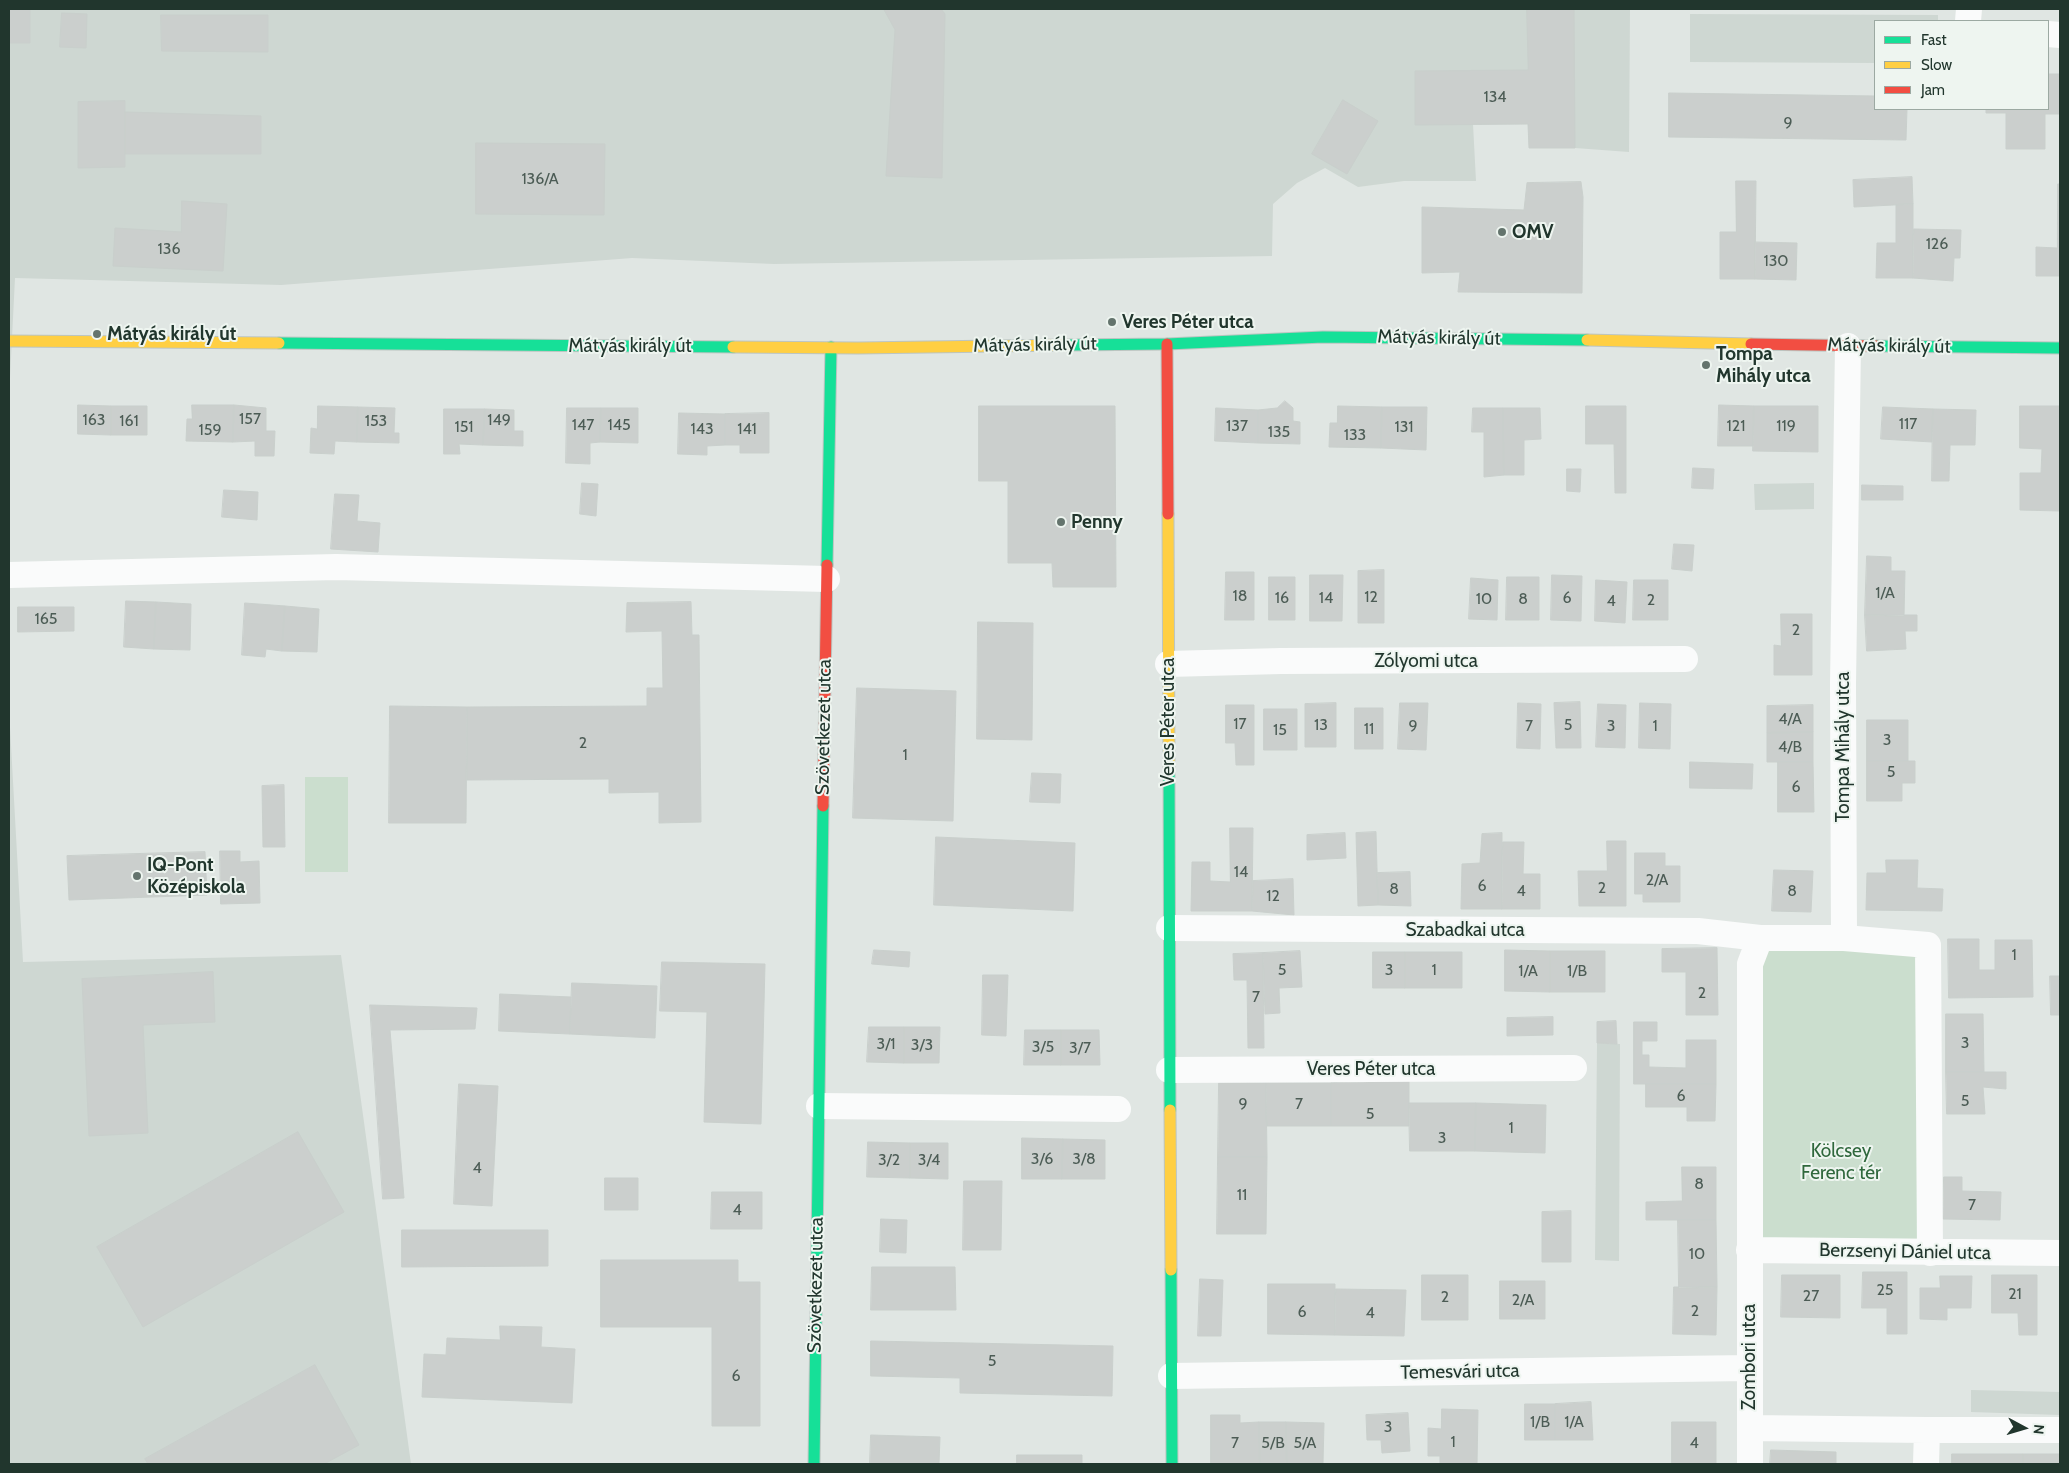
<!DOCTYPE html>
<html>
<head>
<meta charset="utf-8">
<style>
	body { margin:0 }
	#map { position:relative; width:2069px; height:1473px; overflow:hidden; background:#e0e6e3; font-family:Cabin,sans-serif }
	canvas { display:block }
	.frame { position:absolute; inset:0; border:10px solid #21362d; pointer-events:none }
	.legend { position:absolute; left:1874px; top:20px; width:175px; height:90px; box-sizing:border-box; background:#eef5f0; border:1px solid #9ca9a2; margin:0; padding:6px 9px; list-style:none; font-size:15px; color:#21362d }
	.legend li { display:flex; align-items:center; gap:10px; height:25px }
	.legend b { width:25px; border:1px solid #9ca9a2 }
	.north { position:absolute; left:1999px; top:1403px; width:50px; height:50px; -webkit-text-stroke:4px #eef5f0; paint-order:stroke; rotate:96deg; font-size:14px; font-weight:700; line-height:20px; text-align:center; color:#21362d }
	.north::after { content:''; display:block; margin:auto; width:18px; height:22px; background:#21362d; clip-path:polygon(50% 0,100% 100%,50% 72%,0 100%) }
</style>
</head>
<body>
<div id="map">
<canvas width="2069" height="1473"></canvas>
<div class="frame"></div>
<ul class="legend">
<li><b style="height:6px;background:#16e098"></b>Fast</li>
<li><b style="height:6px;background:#ffcf43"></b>Slow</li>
<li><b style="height:6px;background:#f24e42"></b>Jam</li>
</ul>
<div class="north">N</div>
</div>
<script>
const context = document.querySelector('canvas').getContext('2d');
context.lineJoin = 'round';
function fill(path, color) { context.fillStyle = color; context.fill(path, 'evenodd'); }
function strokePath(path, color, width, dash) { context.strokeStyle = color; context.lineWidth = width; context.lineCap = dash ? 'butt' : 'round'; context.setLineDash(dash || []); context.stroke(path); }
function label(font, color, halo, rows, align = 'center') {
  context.font = font + ' Cabin,sans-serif'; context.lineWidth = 4; context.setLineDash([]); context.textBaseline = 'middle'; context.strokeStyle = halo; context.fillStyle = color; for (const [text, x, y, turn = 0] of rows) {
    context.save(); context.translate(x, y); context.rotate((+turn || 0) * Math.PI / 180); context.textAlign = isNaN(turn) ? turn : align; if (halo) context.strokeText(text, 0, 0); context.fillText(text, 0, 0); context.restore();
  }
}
fill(new Path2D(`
	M9,9H1630L1629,152L1575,148H1529L1528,124H1473L1476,181H1404L1358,187L1325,168L1297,183L1273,204L1272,256L774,264L632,258L281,285L15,278L9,398Z
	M1690,14L1938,15V21H1875V63L1690,62Z
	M1814,483V509L1755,510L1754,484Z
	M9,709L23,962L341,955L411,1464H9Z
	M1597,1043L1620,1044L1619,1261L1595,1260Z
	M1971,1390L2060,1392V1415L1971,1412Z`), '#ced7d2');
fill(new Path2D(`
	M305,777H348V872H305Z
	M1928,945L1930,1253L1749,1250L1759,968L1769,947Z`), '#cbdece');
const building = new Path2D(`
	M9,9H30V43H9Z
	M884,9H941L945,14L942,178L886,176L895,30Z
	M1527,9H1574L1575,148H1529L1528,124L1415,125V71L1528,70Z
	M62,13L87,14L86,48L60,47Z
	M161,15H268V52L162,51Z
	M2048,74H2060V114H2045V149H2006V113H1986V109H2048Z
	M1669,93L1875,96V109H1907L1906,140L1669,137Z
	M1343,100L1378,121L1347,174L1312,154Z
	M125,101V167L78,168V102Z
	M125,112L261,116V154H125Z
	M476,143L605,144L604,215L476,214Z
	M1912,177L1913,204L1854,207L1853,180Z
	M1736,181H1756L1755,279H1720V232H1736Z
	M1581,182L1583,197L1582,293L1458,292L1460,272L1422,273V207L1524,210L1527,183Z
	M2058,184H2060V276H2036V247L2057,248Z
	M182,201L227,204L223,271L113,266L115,228L181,232Z
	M1913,204V278H1876L1877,243H1896V205Z
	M1914,229L1961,230L1960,258H1954L1953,281L1913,278Z
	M1755,242L1797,243L1796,280L1755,279Z
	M1285,401L1293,408V421L1300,422V444L1258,443V410L1277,408Z
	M78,405L111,406V435L78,434Z
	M192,405H234L233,442L186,441L187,419H192Z
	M234,405L266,408V431H275L274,456H255V441L233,442Z
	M1719,405L1754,406L1753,446H1718Z
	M111,406H147V435H111Z
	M318,406L358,407L357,442L335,441L334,454L310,453L311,428L317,429Z
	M979,406H1115L1116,587H1053L1052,563H1008V481H979Z
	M1338,406L1382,407L1381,448L1329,447L1330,423H1337Z
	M1586,406H1626V493H1615L1614,444H1586Z
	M1754,406H1818V452L1753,451Z
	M2020,406H2060V511L2020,510V473H2041L2042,449L2020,448Z
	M358,407L395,408L394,433H399V443L357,442Z
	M1382,407H1427L1426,450L1381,448Z
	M1883,407L1933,409L1932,442L1881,439Z
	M567,408H601L600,442L590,443V464L566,463Z
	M601,408H638V443L600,442Z
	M1216,408L1258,410V443L1215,441Z
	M1473,408H1503L1504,475L1484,477V432H1472Z
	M1503,408H1540L1541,439L1524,440V475H1504Z
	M444,409H485L483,445L459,444L460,454H444Z
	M485,409L514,410V431H523V446L483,445Z
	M1933,409L1976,410L1975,445H1950L1949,481H1932Z
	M679,413L725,414V445L707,446V455L678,454Z
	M769,413V453H740V445H725V414Z
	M1693,468L1714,469L1713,489L1692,488Z
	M1567,469H1581L1580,492L1567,491Z
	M582,483L598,484L596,516L580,514Z
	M1862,485L1903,486V500H1862Z
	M224,490L258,492L257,520L222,517Z
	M335,494L359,495L357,521L380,523L378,552L331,549Z
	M1674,544L1694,545L1692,571L1672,569Z
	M1867,556L1891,557V571H1905L1904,616L1865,615Z
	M1384,570V623H1358V571Z
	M1226,572H1254V620H1225Z
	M1310,575H1343L1342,621H1310Z
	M1552,575L1582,576L1581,621L1551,620Z
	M1269,577H1295V620H1269Z
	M1507,577H1539V620H1506Z
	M1471,578L1498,580L1497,620L1469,619Z
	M1596,580L1627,582L1625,623L1595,621Z
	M1634,580H1668V620H1633Z
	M126,601L156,602L154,649L124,647Z
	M156,602L191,604L190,650L154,649Z
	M691,602L692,635H699L701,822L659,823V792L609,793V779L467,780V707L647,706V688H663L662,631L626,632L627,603Z
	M245,603L285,606L282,651L266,649L265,657L242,655Z
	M285,606L319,609L317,652L282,651Z
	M18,607H74V631L18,632Z
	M1781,614H1812V675H1774V645L1781,646Z
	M1865,615H1917V631H1905L1906,649L1867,651Z
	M978,622L1033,623L1032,740L977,739Z
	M857,688L956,691L953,821L853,818Z
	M1580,702L1581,748H1556L1554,703Z
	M1336,703V747H1305V704Z
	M1400,703H1428L1426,750L1398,749Z
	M1518,703L1541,704L1540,749L1517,748Z
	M1640,703L1671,704L1670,749L1639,748Z
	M1598,704L1626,705L1625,748L1596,747Z
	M1226,705H1254V765H1236L1235,743H1226Z
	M1813,705V732L1767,733V706Z
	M390,706L467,707L466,823H389Z
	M1355,708H1383V749H1355Z
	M1264,709H1297V750H1264Z
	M1867,720H1908V761H1867Z
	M1813,732V762H1767V733Z
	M1867,761H1915V783H1902V801H1867Z
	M1690,762L1753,764L1752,789L1690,788Z
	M1778,762H1813L1814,812H1778Z
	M1032,773L1061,774L1060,803L1030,802Z
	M284,785L285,847H263L262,786Z
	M1230,828H1253L1252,911H1191L1192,862H1210V881L1230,882Z
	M1376,832L1378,905L1358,906L1356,833Z
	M1345,833L1346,858L1307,860V835Z
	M1502,833V909H1461L1462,864L1480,863L1482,834Z
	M936,837L1075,843L1073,911L934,905Z
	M1607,841H1626V906H1579L1578,871H1607Z
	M1503,842H1524L1523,874H1540V909H1502Z
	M220,851H240V862L259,861L260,903L221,904Z
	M205,852L207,895L69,900L67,856Z
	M1635,853H1665V866H1680V902H1643V894H1635Z
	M1886,860H1918L1917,888L1943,889L1942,911L1866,910L1867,873H1886Z
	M1774,870L1813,871L1811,912L1772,911Z
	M1410,872L1411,906L1378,905L1377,873Z
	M1293,879L1294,915L1252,911L1253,881Z
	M1948,939H1979V970H1995V940H2032L2033,997L1949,998Z
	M1717,948L1718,1015H1686V972H1662V949Z
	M874,950L910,952L909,967L872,964Z
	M1505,950L1550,951V992L1505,991Z
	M1300,951L1302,987L1279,988L1280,1013L1265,1014L1263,953Z
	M1550,951H1605V992H1550Z
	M1373,952H1405V988H1373Z
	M1405,952H1462V988H1405Z
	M1263,953L1264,1048H1248L1247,980H1234L1233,954Z
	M662,962L765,964L761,1124L704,1122L707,1012L660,1011Z
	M213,972L215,1022L143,1025L148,1133L89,1136L82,979Z
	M983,975H1008L1006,1036L982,1035Z
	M2050,976H2060V1015H2051Z
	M572,983L657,986L655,1038L570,1034Z
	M500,994L571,997L570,1034L499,1031Z
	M370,1005L477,1008L475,1029L390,1030L404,1198L383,1199Z
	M1946,1014H1983L1984,1072H1946Z
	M1553,1017V1035L1507,1036V1018Z
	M1616,1021L1617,1044L1597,1043V1022Z
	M1634,1022H1657V1041H1642V1055H1649V1067L1686,1068V1040H1716V1084H1634Z
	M869,1027H904V1063L867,1062Z
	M904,1027H940L939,1063H904Z
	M1025,1030H1061V1065H1024Z
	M1061,1030H1099L1100,1065H1061Z
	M1946,1072H2006V1089L1983,1087L1985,1114H1947Z
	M1409,1081V1126H1331V1083Z
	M1219,1083H1266L1267,1157H1218Z
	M1266,1083H1331V1126H1267Z
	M459,1084L498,1086L492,1206L454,1204Z
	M1646,1084H1716L1715,1121H1687V1107H1646Z
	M1409,1103H1476L1475,1151H1410Z
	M1476,1103L1546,1105L1545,1153L1475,1151Z
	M298,1132L344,1212L143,1327L97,1247Z
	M1022,1138L1063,1139L1062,1179H1022Z
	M1063,1139L1105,1140V1179H1062Z
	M868,1142L910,1143V1178L867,1177Z
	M910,1143H948V1179L910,1178Z
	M1218,1157H1267L1266,1234H1217Z
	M1682,1167H1716V1220H1646V1202L1682,1201Z
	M1944,1177H1962V1191L2001,1192L2000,1220L1943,1219Z
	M605,1178H638V1210H605Z
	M964,1181H1002L1001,1250H963Z
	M712,1192H762V1229H711Z
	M1571,1211V1262H1542V1212Z
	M881,1219L907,1220L906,1253L880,1252Z
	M1678,1220H1716L1717,1287L1679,1288Z
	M402,1230H548V1266L402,1267Z
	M601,1260H738V1282H760V1426H712V1327H601Z
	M872,1267H955L956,1310H871Z
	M1863,1272H1907V1334H1887V1308H1862Z
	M1422,1275H1468V1320H1422Z
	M1782,1275H1840V1318L1781,1317Z
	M1992,1275H2037V1335H2019L2018,1313H1992Z
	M1940,1276H1972L1971,1308H1947V1320L1920,1319V1288H1940Z
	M1200,1279L1223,1280L1221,1336H1198Z
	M1500,1281H1545V1319H1500Z
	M1268,1284H1335V1335L1268,1334Z
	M1674,1287H1717L1716,1335L1673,1334Z
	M1336,1289L1406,1290L1404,1336L1335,1335Z
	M500,1326L542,1327L541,1347L575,1349L572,1403L422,1397L424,1354L446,1355L447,1338L500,1340Z
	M871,1341L1113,1346L1112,1396L960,1393V1378L871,1376Z
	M315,1365L359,1445L324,1464H148L145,1459Z
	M1591,1402L1593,1440H1555V1404Z
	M1525,1404H1555V1440H1525Z
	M1442,1409L1478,1410L1477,1464H1440V1456H1428V1428L1441,1429Z
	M1408,1413L1410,1451L1382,1453L1381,1440H1367L1366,1415Z
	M1211,1415H1240V1423L1259,1422L1260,1464H1211Z
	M1259,1422H1286L1287,1464H1260Z
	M1286,1422L1324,1423L1323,1463L1287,1464Z
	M1672,1422H1716V1464H1672Z
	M871,1435L940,1437L939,1464H870Z
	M1771,1450L1836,1452V1464H1770Z
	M1952,1454H2023V1464H1952Z
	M2023,1454H2060V1464H2023Z
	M1017,1455H1082V1464H1017Z`);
fill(building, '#cbcfcd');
strokePath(building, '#c9cfcc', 1);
const fast = new Path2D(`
	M279,343L733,347
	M1067,345L1167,344L1323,337L1587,340
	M1877,346L2060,348
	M827,565L831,347
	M1169,766L1170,1110
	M1171,1270L1172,1464
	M814,1464L823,806`);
const slow = new Path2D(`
	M1587,340L1751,344
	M9,341L279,343
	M733,347L858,348L1067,345
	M1168,514L1169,766
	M1170,1110L1171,1270`);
const jam = new Path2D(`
	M1167,344L1168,514
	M1751,344L1877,346
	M823,806L827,565`);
strokePath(fast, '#bcc5c1', 13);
strokePath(slow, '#bcc5c1', 13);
strokePath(jam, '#bcc5c1', 13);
strokePath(new Path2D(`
	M1968,21L1969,9
	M2048,34L2060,35
	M9,575L336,567L827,579
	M1168,664L1281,661L1685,659
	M1169,928L1698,931L1760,938
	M1844,938L1843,684L1848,346
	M1169,1070L1574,1068
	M819,1106L1118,1109
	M1749,1250L2060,1253
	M1171,1376L1748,1368
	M1750,1428L1927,1430
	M1750,1464V964L1760,938H1844L1928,945L1930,1253
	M1926,1464L1927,1430H2060`), '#fafbfb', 26);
strokePath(fast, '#16e098', 11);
strokePath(slow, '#ffcf43', 11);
strokePath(jam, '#f24e42', 11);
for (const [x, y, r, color] of [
	[1502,232,5,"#64746d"],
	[1112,322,5,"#64746d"],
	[97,334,5,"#64746d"],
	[1706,365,5,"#64746d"],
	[1061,522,5,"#64746d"],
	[137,876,5,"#64746d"]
]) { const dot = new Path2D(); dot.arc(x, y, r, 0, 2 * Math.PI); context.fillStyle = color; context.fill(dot); strokePath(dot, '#eef5f0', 2); }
label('16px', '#4c5c55', null, [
	["134",1495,97],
	["9",1788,123],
	["136/A",540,179],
	["126",1937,244],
	["136",169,249],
	["130",1776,261],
	["157",250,419],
	["163",94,420],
	["149",499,420],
	["161",129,421],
	["153",376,421],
	["117",1908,424],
	["147",583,425],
	["145",619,425],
	["137",1237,426],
	["121",1736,426],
	["119",1786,426],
	["151",464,427],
	["131",1404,427],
	["143",702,429],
	["141",747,429],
	["159",210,430],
	["135",1279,432],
	["133",1355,435],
	["1/A",1885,593],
	["18",1240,596],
	["12",1371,597],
	["16",1282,598],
	["14",1326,598],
	["6",1567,598],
	["10",1484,599],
	["8",1523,599],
	["2",1651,600],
	["4",1611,601],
	["165",46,619],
	["2",1796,630],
	["4/A",1790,719],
	["17",1240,724],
	["13",1321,725],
	["5",1568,725],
	["9",1413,726],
	["7",1529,726],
	["3",1611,726],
	["1",1655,726],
	["11",1369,729],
	["15",1280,730],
	["3",1887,740],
	["2",583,743],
	["4/B",1790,747],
	["1",905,755],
	["5",1891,772],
	["6",1796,787],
	["14",1241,872],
	["2/A",1657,880],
	["6",1482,886],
	["2",1602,888],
	["8",1394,889],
	["4",1521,891],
	["8",1792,891],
	["12",1273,896],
	["1",2014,955],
	["5",1282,970],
	["3",1389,970],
	["1",1434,970],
	["1/A",1528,971],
	["1/B",1577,971],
	["2",1702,993],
	["7",1256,997],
	["3",1965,1043],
	["3/1",886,1044],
	["3/3",922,1045],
	["3/5",1043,1047],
	["3/7",1080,1048],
	["6",1681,1096],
	["5",1965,1101],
	["9",1243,1104],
	["7",1299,1104],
	["5",1370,1114],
	["1",1511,1128],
	["3",1442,1138],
	["3/6",1042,1159],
	["3/8",1084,1159],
	["3/2",889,1160],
	["3/4",929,1160],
	["4",477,1168],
	["8",1699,1184],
	["11",1242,1195],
	["7",1972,1205],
	["4",737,1210],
	["10",1697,1254],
	["25",1885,1290],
	["21",2015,1294],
	["27",1811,1296],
	["2",1445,1297],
	["2/A",1523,1300],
	["2",1695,1311],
	["6",1302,1312],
	["4",1370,1313],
	["5",992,1361],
	["6",736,1376],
	["1/B",1540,1422],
	["1/A",1574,1422],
	["3",1388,1427],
	["1",1453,1442],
	["7",1235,1443],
	["5/B",1273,1443],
	["5/A",1305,1443],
	["4",1694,1443]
]);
label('bold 19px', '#21362d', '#eef5f0', [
	["OMV",1512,232],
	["Veres Péter utca",1122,322],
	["Mátyás király út",107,334],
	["Tompa",1716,354],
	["Mihály utca",1716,376],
	["Penny",1071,522],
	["IQ-Pont",147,865],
	["Középiskola",147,887]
], 'left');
label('19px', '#21362d', '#eef5f0', [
	["Mátyás király út",1439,338,1],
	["Mátyás király út",1035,345,-1],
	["Mátyás király út",630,346],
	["Mátyás király út",1889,346,1],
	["Zólyomi utca",1426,661],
	["Veres Péter utca",1168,722,-90],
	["Szövetkezet utca",824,727,-89],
	["Tompa Mihály utca",1843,747,-90],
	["Szabadkai utca",1465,930],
	["Veres Péter utca",1371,1069],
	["Berzsenyi Dániel utca",1905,1252,1],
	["Szövetkezet utca",816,1285,-89],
	["Zombori utca",1749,1357,-90],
	["Temesvári utca",1460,1372,-1]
]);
label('19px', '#30683d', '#eef5f0', [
	["Kölcsey",1841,1151],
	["Ferenc tér",1841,1173]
]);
</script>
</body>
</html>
